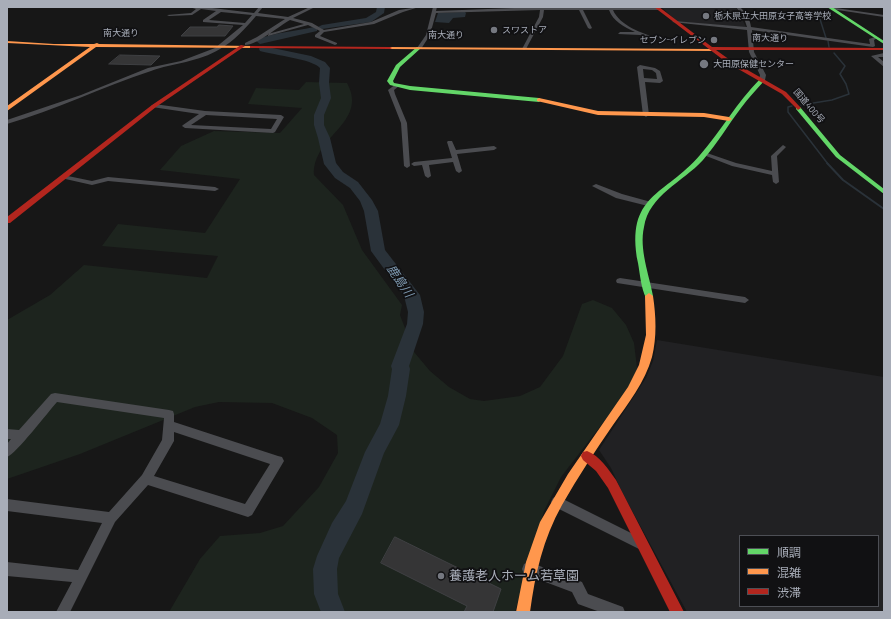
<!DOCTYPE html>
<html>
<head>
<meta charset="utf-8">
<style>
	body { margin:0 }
	#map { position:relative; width:891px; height:619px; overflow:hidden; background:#171717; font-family:Barlow,"Noto Sans JP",sans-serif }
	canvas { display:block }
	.frame { position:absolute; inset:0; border:8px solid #a8adb8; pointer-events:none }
	.legend { position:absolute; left:739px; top:535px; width:140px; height:72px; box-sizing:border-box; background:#111113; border:1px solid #4d4f55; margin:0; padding:5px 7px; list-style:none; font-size:12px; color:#a8adb8 }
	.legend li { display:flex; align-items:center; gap:8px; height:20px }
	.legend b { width:20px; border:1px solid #4d4f55 }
</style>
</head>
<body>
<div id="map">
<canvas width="891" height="619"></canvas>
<div class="frame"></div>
<ul class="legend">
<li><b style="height:5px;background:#63d668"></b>順調</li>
<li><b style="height:5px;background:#ff974d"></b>混雑</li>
<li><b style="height:5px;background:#b3261e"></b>渋滞</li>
</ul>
</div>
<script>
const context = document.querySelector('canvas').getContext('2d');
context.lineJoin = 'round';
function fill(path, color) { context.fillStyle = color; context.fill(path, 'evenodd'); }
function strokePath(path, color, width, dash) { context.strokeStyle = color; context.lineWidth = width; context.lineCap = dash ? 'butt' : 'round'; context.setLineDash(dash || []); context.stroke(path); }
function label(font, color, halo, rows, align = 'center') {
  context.font = font + ' Barlow,"Noto Sans JP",sans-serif'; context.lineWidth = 3.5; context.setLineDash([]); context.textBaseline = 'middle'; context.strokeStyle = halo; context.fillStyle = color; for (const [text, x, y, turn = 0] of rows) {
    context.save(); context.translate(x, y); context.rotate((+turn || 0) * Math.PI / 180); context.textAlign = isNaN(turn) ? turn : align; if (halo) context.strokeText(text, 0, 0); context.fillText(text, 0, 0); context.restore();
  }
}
fill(new Path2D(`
	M661,7H736L746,27L678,22Z
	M657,340L884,377V612H687L622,492L611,468L599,450L646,378L653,361ZM740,536H878V606H740Z`), '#212123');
fill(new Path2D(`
	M306,82L347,83C369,123 312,136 314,175L343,205L362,250L402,305L400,315L414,352L430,371L449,387L470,399L484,401L520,396L540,387L563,356L582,304L593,300L612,308L626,325L634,343L637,368L633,384L561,477L544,511L515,612H169L200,559L220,536L260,533L283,526L319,487L338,453L337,435L312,418L272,403L219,402L195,407L80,454L7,479V320L50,295L84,265L207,278L218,256L102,246L118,224L205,233L240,179L160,170L181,146L214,131L280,133L302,108L248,104L256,88L299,90Z`), '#1d241e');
fill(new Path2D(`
	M465,12L466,13L465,17L453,18L449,23L435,22L438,13Z`), '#2a3239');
strokePath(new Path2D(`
	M819,16L826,38
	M828,41L829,47
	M801,105L832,100L849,94L846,84L840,74L845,66L834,53
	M792,106L788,107V112L828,164`), '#2a3239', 1.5);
strokePath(new Path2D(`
	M827,163L843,180L884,209`), '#2a3239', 2);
fill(new Path2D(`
	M377,7H385L384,13L371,22L322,29L318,27L322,25L366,18L376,12Z
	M314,27H317V31L260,44L256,41L257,39C275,33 295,31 314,27Z
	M263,46L311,56L325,62L330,68L329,83L331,98L324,115V125L330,138L336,163L343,172L358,182L372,200L378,211L385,250L420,295L424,312L423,324L409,366L410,369L406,396L399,425L384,453L362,514L339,558L337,569L338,594L345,612H321L314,594L313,569L317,556L332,523L346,501L365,452L380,424L388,396L392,369L391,366L407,324L408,312L404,296L371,251L364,211L360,201L350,188L335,178L324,164L318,138L314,125V115L321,98L319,83L320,68C312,59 274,55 260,51L259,49L260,47Z`), '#2a3239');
const building = new Path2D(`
	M219,25L233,26L225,36H181L190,27H217Z
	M120,55L160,56L151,65L109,64Z
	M395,537L501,589L493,612H464L467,606L381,563Z`);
fill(building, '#353536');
strokePath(building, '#3f4043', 1);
fill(new Path2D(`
	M189,7H204L254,13L259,7H263L258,13L288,17L310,7H315L293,18L312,23L324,30L371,22L399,10L419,7L403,12L374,24L324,32L320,36L337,43V44L335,45L315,37V35L320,31L308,25L268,36V34L304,24L290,20C279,26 257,45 245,45V43L257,37L285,19L256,16C246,28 234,41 220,49C199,62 173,63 151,71C102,87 56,110 7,124V120L81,95L148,68L181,61L215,48L243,25L203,22V20L216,11L201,9L192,15L169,16L167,15L191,13L196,9ZM221,12L252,15L245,23L209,20Z
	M433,7H437L436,11L540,7L658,8L660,9L658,10H613C620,26 642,33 657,38V40H655L640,35L618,34L620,32H635C624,27 613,21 609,10H583L592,28L590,29L588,28L579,10H544L543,17L526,49L524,50L522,49L539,17L540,10L436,13L430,35L421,49H417V48L426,35Z
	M736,7H740C746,13 750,19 751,27L870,44L869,39L875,37L877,38L874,40L875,46L873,47L752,30L754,52L766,75L765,80L762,82L759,80L760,75L749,52L747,30L672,22L674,21L747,27L744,18Z
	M829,7L884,15V17L831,9Z
	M884,53V57H878L884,62V67L871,56Z
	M640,65L655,68L660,71L663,81L660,83L645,82L649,115L646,117L643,115L637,67ZM643,69L652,70L656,73L657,79L644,78Z
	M396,84L399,86L394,90L395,94L407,123L410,166L407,168L404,166L401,123L388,90Z
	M154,104L205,111L281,115L284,117L275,132L273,133L185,128L182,126L183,125L199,114L152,107L151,106ZM206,115L277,119L271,129L191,125Z
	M448,141H452L456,150L494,146L497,148L494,150L457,154L462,171L459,173L456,171L453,162L429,165L431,176L428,178L425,176L422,165L414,166L411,164L414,162L452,158L447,142Z
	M783,145L786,147L777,156L779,182L776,184L773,182L772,175L732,166L701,154L704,152L736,163L772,171L771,156Z
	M63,175L92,181L108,177L215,187L219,189L215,191L108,181L92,185L61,178V176Z
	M596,184L622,194L651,202L652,204L648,206L616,198L592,186Z
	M620,278L745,297L749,300L745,303L617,283L616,281L617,279Z
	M55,393L169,410L173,411L174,414V422L278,456L282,457L284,461L252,515L248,517L148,485L115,522L70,612H56L72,582L7,576V562L78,570L102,523L7,511V499L109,512L142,475L162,440L164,418L57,402C48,412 16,454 7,457V444L11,439H7V429L19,430L51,394ZM174,432L270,464L245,504L154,476L174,441Z
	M557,496L645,540L647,544L645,548L641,550L553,506L551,502L553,498Z
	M529,562L582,582L588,594L623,607L625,612H600L578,604L572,592L524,574L522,569L524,564Z`), '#4b4c50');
fill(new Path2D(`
	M827,7H832L884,41V44Z
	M417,47L421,48L400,67L393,81L394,83L410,86L539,98L542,100L539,102L410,90L390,85L387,81L396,65Z
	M760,79L765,80C757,89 748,98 741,108C728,125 717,144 703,160C683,182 649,195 644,227C639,249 649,274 653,296L649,299L646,298C641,288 640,274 638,263C625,194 665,196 700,155C721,131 737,102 760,79Z
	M796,107H800L840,155L884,189V194L836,157L796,109Z`), '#63d668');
fill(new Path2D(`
	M7,41L54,44H94L97,43L99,44L252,46L254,47L252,48L96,47L7,111V106L90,47L7,43Z
	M390,47L713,49L715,50L713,51L388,49V48Z
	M539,98L598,111L704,113L729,117L732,119L729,121L704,117L598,115L537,101V99Z
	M649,293L653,296C656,316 657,337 652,357C645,382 628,404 613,425C595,451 578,477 562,505C543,539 535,574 530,612H516L526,562L540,522L568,474L628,387L639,365L646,335L645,296Z`), '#ff974d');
fill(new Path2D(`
	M654,7H659L712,47L884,48V50H716L730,60L786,92L801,108L798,110L782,94L726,62Z
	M241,45L245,46L156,107L10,223H7V217L152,105Z
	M250,46L390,47L392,48L390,49L252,48H250Z
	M587,451C600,456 608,469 616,480L684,612H670L608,488L596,471L583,460L581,456L583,452Z`), '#b3261e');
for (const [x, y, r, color] of [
	[706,16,4,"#757880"],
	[494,30,4,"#757880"],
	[714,40,4,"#757880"],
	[704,64,5,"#757880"],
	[441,576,4,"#757880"]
]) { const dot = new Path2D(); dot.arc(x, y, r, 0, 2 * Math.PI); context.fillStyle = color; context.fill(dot); strokePath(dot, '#111113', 1.5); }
label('9px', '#a8adb8', '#111113', [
	["栃木県立大田原女子高等学校",714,16],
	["スワストア",502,30],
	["セブン-イレブン",706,40,"right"],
	["大田原保健センター",713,64]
], 'left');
label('9px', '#a8adb8', '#111113', [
	["南大通り",121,33],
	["南大通り",446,35],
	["南大通り",770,38,1],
	["国道400号",809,106,49]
]);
label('italic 12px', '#7f9bb3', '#111113', [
	["鹿島川",400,281,56]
]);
label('13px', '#a8adb8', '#111113', [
	["養護老人ホーム若草園",449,576]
], 'left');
</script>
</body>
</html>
